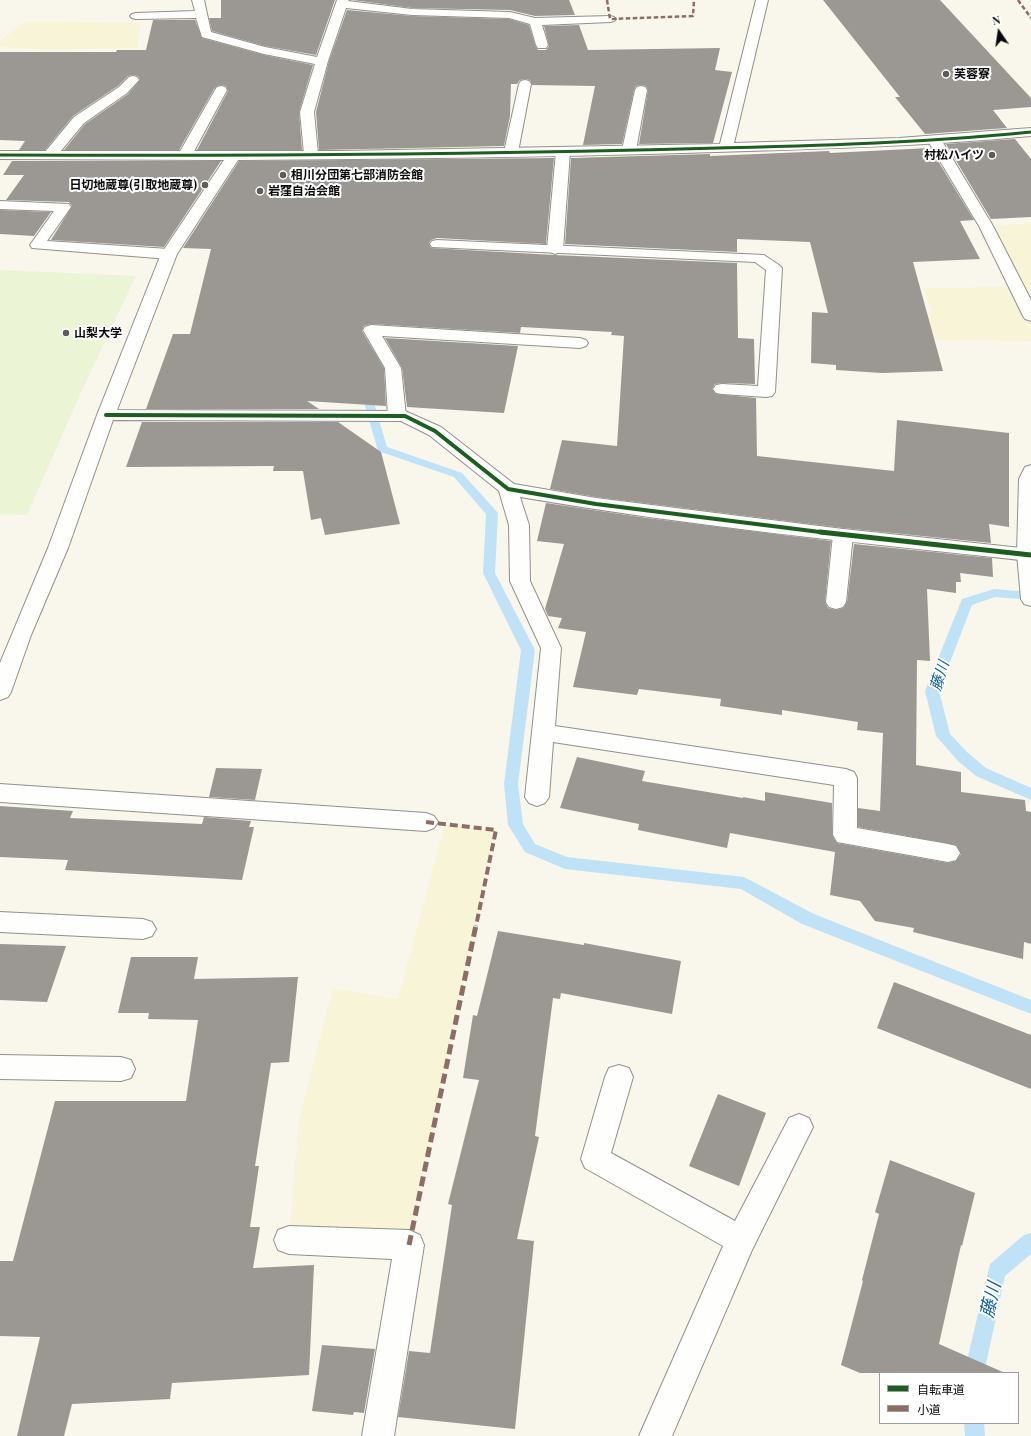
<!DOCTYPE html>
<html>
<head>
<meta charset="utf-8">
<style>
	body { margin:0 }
	#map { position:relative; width:1031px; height:1436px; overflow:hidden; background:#f9f6ec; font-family:"Playfair Display","Noto Sans JP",serif }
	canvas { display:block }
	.legend { position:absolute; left:879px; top:1372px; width:140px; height:52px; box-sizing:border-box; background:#fff; border:1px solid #9d9d9d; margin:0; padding:5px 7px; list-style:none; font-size:12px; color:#090909 }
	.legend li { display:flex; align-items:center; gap:8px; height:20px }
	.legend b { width:20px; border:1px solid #9d9d9d }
	.north { position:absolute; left:979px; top:12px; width:40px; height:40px; -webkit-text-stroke:3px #fff; paint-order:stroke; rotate:347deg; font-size:11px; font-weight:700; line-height:16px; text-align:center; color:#090909 }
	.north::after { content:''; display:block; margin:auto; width:14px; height:18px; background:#090909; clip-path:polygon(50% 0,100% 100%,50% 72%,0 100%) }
</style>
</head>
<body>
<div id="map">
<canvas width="1031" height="1436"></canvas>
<ul class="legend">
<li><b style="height:5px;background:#1b5e20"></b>自転車道</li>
<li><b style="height:5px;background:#8d6e63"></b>小道</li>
</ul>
<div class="north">N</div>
</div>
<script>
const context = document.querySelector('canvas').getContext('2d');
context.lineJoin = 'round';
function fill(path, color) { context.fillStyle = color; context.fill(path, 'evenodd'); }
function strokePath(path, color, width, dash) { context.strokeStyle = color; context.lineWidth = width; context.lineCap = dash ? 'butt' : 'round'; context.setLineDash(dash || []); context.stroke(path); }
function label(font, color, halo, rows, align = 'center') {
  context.font = font + ' "Playfair Display","Noto Sans JP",serif'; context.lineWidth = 4; context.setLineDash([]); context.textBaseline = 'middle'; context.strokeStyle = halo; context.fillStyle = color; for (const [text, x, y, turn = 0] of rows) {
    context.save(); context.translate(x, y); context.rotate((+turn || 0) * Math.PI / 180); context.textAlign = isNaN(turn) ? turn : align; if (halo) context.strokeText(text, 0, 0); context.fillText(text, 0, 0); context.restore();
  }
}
fill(new Path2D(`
	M25,21L141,23L136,48L50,50L0,47V41Z
	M1031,223V341L894,339L890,312L933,313L923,288L1016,287L986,226Z
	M445,824L496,830L409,1245L289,1240L299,1120L333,988L398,999Z`), '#f7f4d7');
fill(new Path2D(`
	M0,270L136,276L82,390L27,515L0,514Z`), '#ebf4d4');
fill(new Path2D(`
	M369,383L374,386L373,399L387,447L462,473L498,513L495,573L535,650L518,784L523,824L535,844L567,857L744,877L814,914L1031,1000V1014L802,924L741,889L565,869L525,852L508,825L504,784L521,650L483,573L486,514L454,477L378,451L363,399L364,386Z
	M994,589L1031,592V600L995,597L972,605L939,691L950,734L968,753L986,768L1031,788V800L976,776L958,761L936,736L925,691L962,599Z
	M1031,1233V1254L1005,1276L984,1373H964L990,1264L1024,1235Z
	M964,1423H984L985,1436H965Z`), '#c0e2f6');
fill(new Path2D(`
	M221,0H335L316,55L265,46L212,31L209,18H221Z
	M352,0H569L575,15L535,16L510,10L412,8Z
	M823,0H940L1031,98V107L993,110L1007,128L925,134L895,97H900Z
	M347,10L412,16L509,19L529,25L535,45L538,50H546L549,46L544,26L579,25L588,50L720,48L715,70L732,72L713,143L639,144L648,90L646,86L641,85L636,86L634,90L622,144L583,145L595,86L532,85L530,80L525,79L520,80L517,84H511L510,116L504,146L319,150L316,112L329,61Z
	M153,20H195L202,38L264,55L313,65L299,112L302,150H197L228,91L226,86L221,85L217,86L214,89L179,150H64L85,124L128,94L140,80L138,76L133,75L128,76L118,86L73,116L45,150H19L25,141L0,140V52H116L117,50H146Z
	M1015,139L1031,159V217L991,219L946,144Z
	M930,148L974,220L960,221L980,259L913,262L943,371L882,373L836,370V365L811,363L812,312L828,313L810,242L737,239V252L565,244L571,158L710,154V156L829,151L830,153Z
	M554,158L546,244L437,238L431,240L429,243L431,248L554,255L737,263L738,338L754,339L755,384L722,383L715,384L712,389L716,394L756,398L757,456L894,471L897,420L1009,433V527L989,524L991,543L843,528L596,497L550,489L562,440L617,446L624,336L611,335L612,332L521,327L520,333L371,324L364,326L362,331L384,368L386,406L307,401L319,409H146L173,334H190L211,249L183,248L239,161Z
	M12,161H221L164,247L51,240L72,206L69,202L6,200L24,175H3Z
	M0,210L51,212L34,236L0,234Z
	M385,338L518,346L504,413L407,407L402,368Z
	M142,422H338L381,452L400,524L325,535L321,518L311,520L303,471H273L274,466L126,467Z
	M546,503L647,518L831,541L825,602L828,608L836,610L843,608L847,602L854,544L992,558L993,577L960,573L961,582H956V593L927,589L930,661L917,660L916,765L961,772V792L1025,800L1026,811L1031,812V944L1024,942L1023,959L913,932L914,928L875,921L860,901L830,895L835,852L730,833L727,848L638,830L639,824L560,808L577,757L645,771L642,781L743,798V797L765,801V792L832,803V835L837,843L948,863L956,861L961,854L956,845L858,827V808L880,811L883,733L857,730L858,722L782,710V715L720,706L721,699L639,689L637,695L573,687L586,632L558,628L562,618L548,616L545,609L564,544L537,541Z
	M216,768L262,769L255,800L209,797Z
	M0,806L73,811L70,818L202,824L204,817L251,821L249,827H254L242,880L65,870L68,860L0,857Z
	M498,931L584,945V943L681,961L672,1014L561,993L560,999L553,998L535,1136L539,1137L517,1239L534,1241L515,1429L398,1417L409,1351L430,1353L452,1205L448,1204L479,1080L463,1078L473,1015L477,1016Z
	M0,944L66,946L47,1002L0,1000Z
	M131,957H198L194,979L298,977L289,1062L271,1063L255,1166H259L250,1227H260L253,1268L314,1265L309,1375L172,1383L170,1399L72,1404L64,1436H17L40,1337L0,1336V1261H13L55,1101H186L198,1020L148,1019L149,1013H118Z
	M894,982L1031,1035V1089L877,1028Z
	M718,1094L766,1113L739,1186L689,1166Z
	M890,1160L975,1193L962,1246L961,1245L939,1344L1005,1373H860L841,1365L863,1281L862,1280L879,1214L875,1212Z
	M322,1345L375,1349L364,1413L354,1412L353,1415L312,1411Z`), '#9b9893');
const lane = new Path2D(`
	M192,0H204L211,32L265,47L317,57L337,0H349L348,1L412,9L510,12L535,18L610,16L614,17L616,19L614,21L610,22L542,25L548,45L546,48H538L536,45L530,24L509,18L412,15L346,8L328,61L314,112L318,154L316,157H306L304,154L300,112L315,64L264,54L202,37L196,18L136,19L132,18L130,16L132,14L136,13L195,11Z
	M133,76L137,77L139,80L127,93L84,123L55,158H45L43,155L45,152L74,117L119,87L129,77Z
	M525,80L529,81L531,84L518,152L516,155H506L504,152L519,84L521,81Z
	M221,86L225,87L227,90L192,155L190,158H180L178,155L215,90L217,87Z
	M641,86L645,87L647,90L636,150L634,153H624L622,150L635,90L637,87Z
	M935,137L940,138L942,141L993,226L1031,300V321L1025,319L1023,316L979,226L928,141L930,138Z
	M563,148L568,149L570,152L563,249L560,252L555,254L550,252L547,249L556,152L558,149Z
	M0,201L69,204L71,207L47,241L169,249L174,251L177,254L174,257L169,259L32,248L30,245L54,211L0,209Z
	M371,325L580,338L586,340L588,343L586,346L580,348L382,336L401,368L406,416L403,420L397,421L391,420L388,416L385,368L363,330L365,327Z
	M1031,465V606L1024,604L1021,599L1017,554L1019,479L1025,467Z
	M843,529L850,531L853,535L846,602L843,607L836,609L829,607L826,602L833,535L836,531Z
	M0,784L426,813L434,816L438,822L434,828L426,831L0,802Z
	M0,1055L121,1057L131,1060L135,1069L131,1078L121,1081L0,1079Z
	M289,1226L409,1230L420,1235L424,1245L394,1436H362L392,1259L289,1254L278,1250L274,1240L278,1230Z`);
const street = new Path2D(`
	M756,0H768L734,143L899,138L1031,128V136C926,146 821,149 716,152C557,157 397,159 238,160L177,254L117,410L405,411L441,427L514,484L596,498L843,529L1031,549V561C860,543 689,526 520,497L529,525L530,581L561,648L555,726L846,769L854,772L857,778V828L948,844L956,846L960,853L956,860L948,862L837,842L833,835L834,785L553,742L549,797L545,803L537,806L529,803L525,797L541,648L510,581L509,525L499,491L429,435L401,421L113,420L68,548L31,635L11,692L8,697L0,700V663L48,548L97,415L161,254L224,160L0,159V151H340L720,144Z
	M437,240L764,255L779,265L782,268L775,392L772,396L766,397L722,394L716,393L713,389L716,385L722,384L758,386L766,270L755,262L432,247L430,244L432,241Z
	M0,912L143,919L152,922L156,929L152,936L143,939L0,932Z
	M619,1065L629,1068L633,1077L611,1153L735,1221L789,1118L799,1114L809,1118L813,1127L752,1250L672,1436H639L723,1246L585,1168L581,1159L605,1077L609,1068Z`);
strokePath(lane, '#91908b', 2);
strokePath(street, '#91908b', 2);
fill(lane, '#fefefc');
fill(street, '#fefefc');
strokePath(new Path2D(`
	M607,0L610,19L693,16L694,0
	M1018,0L1031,18`), '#8d6e63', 2.5, [4.5, 2.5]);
strokePath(new Path2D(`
	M426,822L496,830L476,926`), '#8d6e63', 4, [8, 4]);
strokePath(new Path2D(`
	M409,1245L476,925`), '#8d6e63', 5, [10, 5]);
strokePath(new Path2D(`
	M0,155C213,156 425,155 638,150C769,147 900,145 1031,132`), '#1b5e20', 3);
strokePath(new Path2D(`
	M106,415L405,416L435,431L508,489L596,504L828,533`), '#1b5e20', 4);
strokePath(new Path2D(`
	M820,532L1031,555`), '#1b5e20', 5);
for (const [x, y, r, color] of [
	[946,74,4,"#5d5c58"],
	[992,155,4,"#5d5c58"],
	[283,175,4,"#5d5c58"],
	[205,185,4,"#5d5c58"],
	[260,191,4,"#5d5c58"],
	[66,333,4,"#5d5c58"]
]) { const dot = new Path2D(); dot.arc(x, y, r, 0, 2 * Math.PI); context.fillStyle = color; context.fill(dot); strokePath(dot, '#fff', 1.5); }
label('bold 12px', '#090909', '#fff', [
	["芙蓉寮",954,74],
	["村松ハイツ",984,155,"right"],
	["相川分団第七部消防会館",291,175],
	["日切地蔵尊(引取地蔵尊)",197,185,"right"],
	["岩窪自治会館",268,191],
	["山梨大学",74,333]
], 'left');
label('italic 15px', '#0d5fa1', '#fff', [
	["藤川",940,676,-73]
]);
label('italic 18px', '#0d5fa1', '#fff', [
	["藤川",991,1300,-77]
]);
</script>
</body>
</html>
